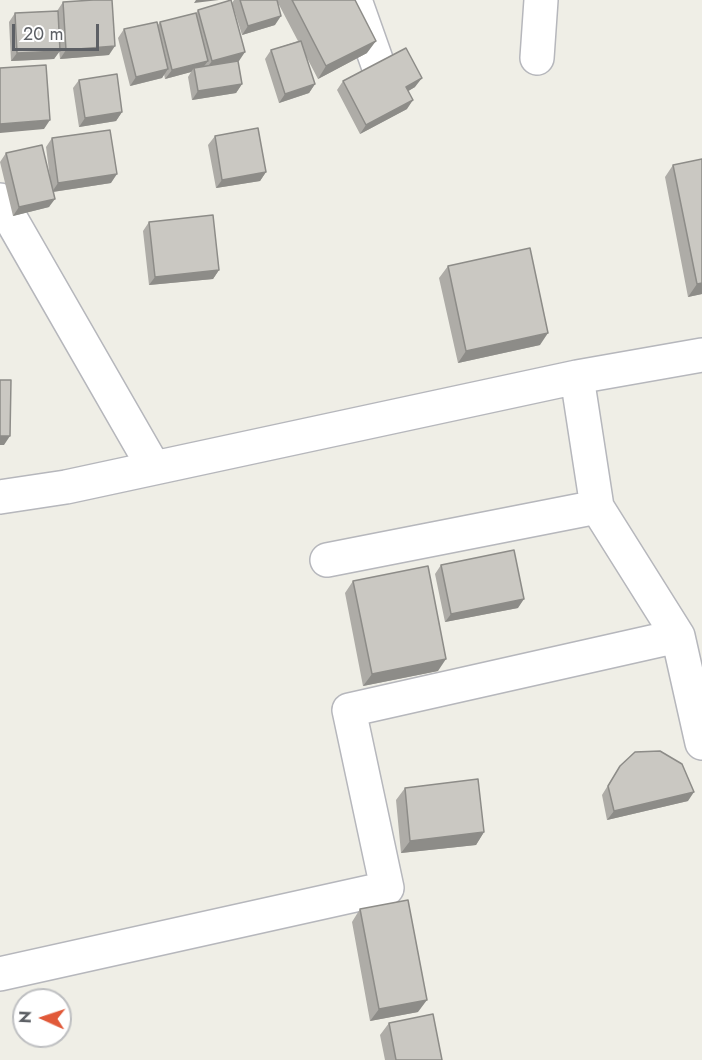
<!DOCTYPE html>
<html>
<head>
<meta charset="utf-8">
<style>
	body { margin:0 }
	#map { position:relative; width:702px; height:1060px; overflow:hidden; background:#efeee6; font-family:Jost,sans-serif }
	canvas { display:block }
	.north { position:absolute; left:12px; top:988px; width:60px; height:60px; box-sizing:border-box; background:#fff; border:2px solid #bebfc1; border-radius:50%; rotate:273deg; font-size:16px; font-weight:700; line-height:24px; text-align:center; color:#5d6065 }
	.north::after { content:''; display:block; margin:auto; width:21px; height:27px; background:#e15939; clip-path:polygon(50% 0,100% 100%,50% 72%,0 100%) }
	.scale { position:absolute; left:12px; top:24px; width:87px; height:27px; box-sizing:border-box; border:3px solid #5d6065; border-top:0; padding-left:8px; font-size:18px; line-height:21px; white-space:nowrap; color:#5d6065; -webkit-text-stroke:4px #fff; paint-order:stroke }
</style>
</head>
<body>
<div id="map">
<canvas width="702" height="1060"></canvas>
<div class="north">N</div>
<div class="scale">20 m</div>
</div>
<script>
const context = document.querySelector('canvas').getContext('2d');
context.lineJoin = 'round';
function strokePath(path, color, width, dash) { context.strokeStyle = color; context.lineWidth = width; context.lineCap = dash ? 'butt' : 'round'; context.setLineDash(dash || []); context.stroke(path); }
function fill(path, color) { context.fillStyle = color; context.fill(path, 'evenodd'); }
const minor = new Path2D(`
	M355,0L378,65
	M537,58L541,0
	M0,200L154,468
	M577,377L597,507L678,636L702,743
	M0,497L66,487L577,377L702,355
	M327,560L597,507
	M0,974L387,888L349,710L678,636`);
strokePath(minor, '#b6b7bc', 36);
strokePath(minor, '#fff', 33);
fill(new Path2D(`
	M234,0H277L275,25L242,35L232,3Z
	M278,0H355L367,53L318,79L306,56L315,84L309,93L279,103L265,59L271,50L298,41L277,1Z
	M63,2L109,55L60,59L59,51L54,59L11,61L9,22L15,13L57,11Z
	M198,10L239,61H238L242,84L236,93L192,100L188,77L191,72L165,79L164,74L162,78L130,86L118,38L124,29L158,25L160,22L196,13Z
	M79,80L122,112L116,121L79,127L73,88Z
	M343,81L415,87L408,91L407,109L360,134L337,90Z
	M215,136L266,172L260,181L216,188L208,145Z
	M52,138L111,183L53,192L49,207L13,216L0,162L6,153L50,178L46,147Z
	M702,159V294L688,297L665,177L673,165Z
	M149,222L219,270L213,279L149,285L143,231Z
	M448,266L540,345L458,363L439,278Z
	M441,565L518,608L445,622L435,574Z
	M353,581L438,671L363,686L345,593Z
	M620,766L688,801L607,820L602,795Z
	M405,788L484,832L476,845L401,853L396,800Z
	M360,909L418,1012L370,1021L352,922Z
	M389,1023L442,1060H385L380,1035Z`), '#aeaca7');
fill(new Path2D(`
	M196,0H219L194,3Z
	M281,16L275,25L242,35L248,26Z
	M376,41L367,53L318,79L326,66Z
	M115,46L109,55L60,59L66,50Z
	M60,51L54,59L11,61L17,53Z
	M245,52L239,61L206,69L212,61Z
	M208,61L201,70L194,68L191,72L165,79L172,70Z
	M168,69L162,78L130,86L136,77Z
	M422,78L415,87L400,96L406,87Z
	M242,84L236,93L192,100L198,91Z
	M315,84L309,93L279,103L285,94Z
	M413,100L407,109L360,134L366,125Z
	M122,112L116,121L79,127L85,118Z
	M50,120L44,129L0,133V124Z
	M266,172L260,181L216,188L222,180Z
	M117,174L111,183L52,192L58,183Z
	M55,199L49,207L13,216L19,207Z
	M219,270L213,279L149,285L155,277Z
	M702,283V294L688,297L697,284Z
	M548,333L540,345L458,363L466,351Z
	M0,436H10L4,445H0Z
	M524,599L518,608L445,622L451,614Z
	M446,659L438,671L363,686L372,674Z
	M694,792L688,801L607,820L614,811Z
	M484,832L476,845L401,853L410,841Z
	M427,1000L418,1012L370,1021L379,1009Z`), '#8d8c88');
const building = new Path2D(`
	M93,0H112L115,46L66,50L63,2Z
	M231,0L245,52L212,61L198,10Z
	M240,0H277L281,16L248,26Z
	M292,0H355L376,41L326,66Z
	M58,11L60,51L17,53L15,13Z
	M196,13L208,61L172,70L160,22Z
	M157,22L168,69L136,77L124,29Z
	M301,41L315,84L285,94L271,50Z
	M406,48L422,78L406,87L413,100L366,125L343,81Z
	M238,61L242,84L198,91L194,68Z
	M46,65L50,120L0,124V68Z
	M117,74L122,112L85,118L79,80Z
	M258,128L266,172L222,180L215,136Z
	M110,130L117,174L58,183L52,138Z
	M42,145L55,199L19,207L6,153Z
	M702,159V283L697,284L673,165Z
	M213,215L219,270L155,277L149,222Z
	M530,248L548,333L466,351L448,266Z
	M0,380H11L10,436H0Z
	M514,550L524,599L451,614L441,565Z
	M428,566L446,659L372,674L353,581Z
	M660,751L682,764L694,792L614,811L608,786L620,766L635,752Z
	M478,779L484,832L410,841L405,788Z
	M408,900L427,1000L379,1009L360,909Z
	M433,1014L442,1060H396L389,1023Z`);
fill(building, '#cac8c2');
strokePath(building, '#8d8c88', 1.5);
</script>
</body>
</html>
